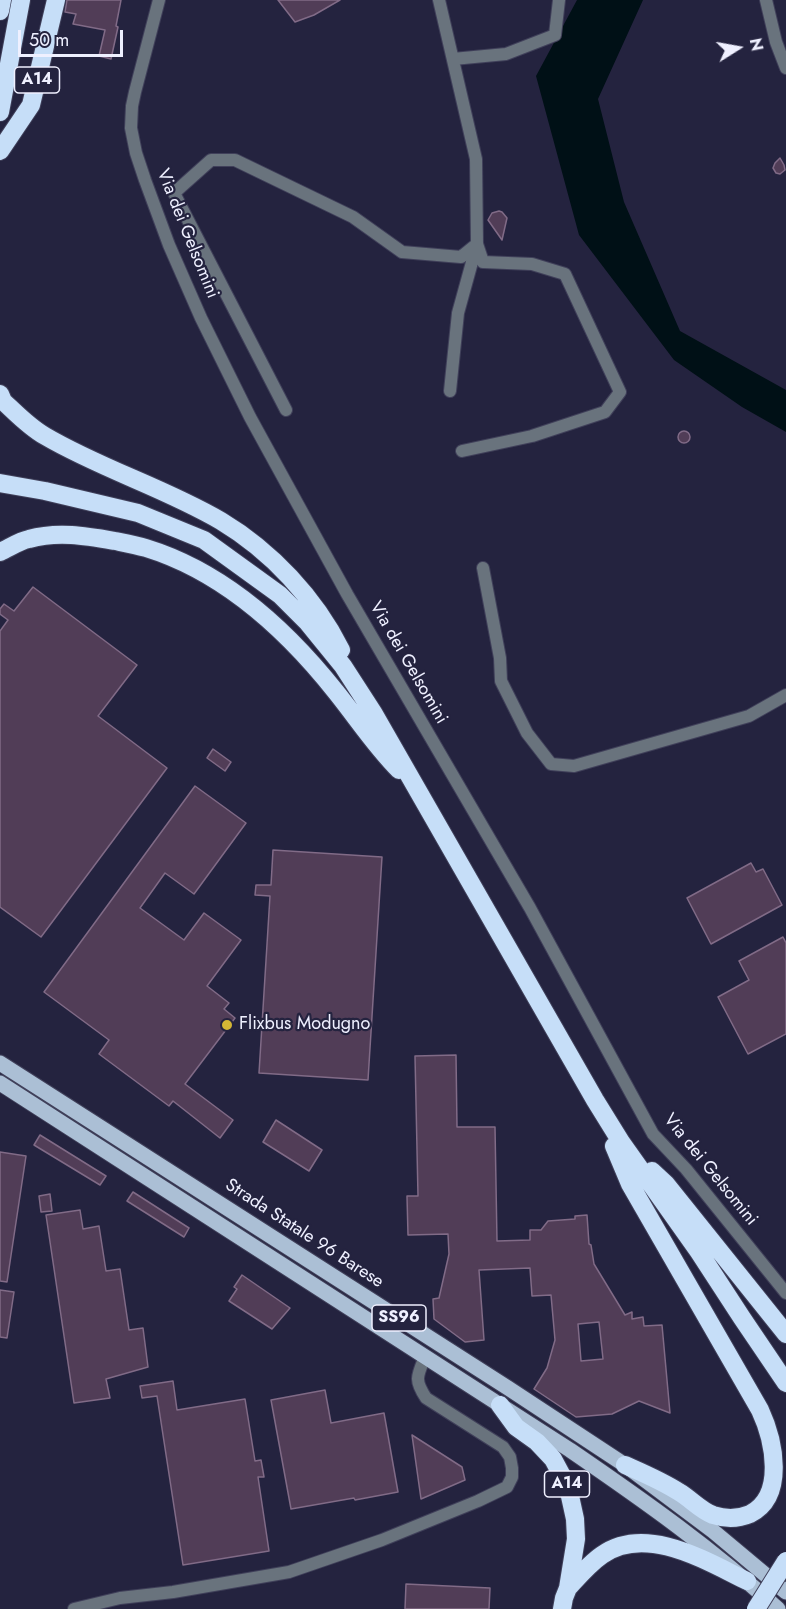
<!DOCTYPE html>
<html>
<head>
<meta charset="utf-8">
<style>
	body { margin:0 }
	#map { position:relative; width:786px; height:1609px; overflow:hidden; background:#24233f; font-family:Jost,sans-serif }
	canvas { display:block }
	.north { position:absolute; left:708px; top:18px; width:60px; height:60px; -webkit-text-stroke:4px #24233f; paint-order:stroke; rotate:79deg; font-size:16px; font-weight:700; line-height:24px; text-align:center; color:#eff0ff }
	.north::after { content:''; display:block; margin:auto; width:21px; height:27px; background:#eff0ff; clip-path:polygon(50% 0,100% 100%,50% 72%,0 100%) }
	.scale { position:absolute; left:18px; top:30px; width:105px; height:27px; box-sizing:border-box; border:3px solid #eff0ff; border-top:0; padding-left:8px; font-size:18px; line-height:21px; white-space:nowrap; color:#eff0ff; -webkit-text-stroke:4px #24233f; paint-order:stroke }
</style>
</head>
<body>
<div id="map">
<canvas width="786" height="1609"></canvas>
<div class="north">N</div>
<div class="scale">50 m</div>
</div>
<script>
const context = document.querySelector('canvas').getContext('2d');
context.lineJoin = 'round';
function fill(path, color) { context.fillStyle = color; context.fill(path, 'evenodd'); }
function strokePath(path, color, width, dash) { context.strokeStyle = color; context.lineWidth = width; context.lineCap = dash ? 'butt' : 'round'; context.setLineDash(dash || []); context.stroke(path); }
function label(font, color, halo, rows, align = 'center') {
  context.font = font + ' Jost,sans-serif'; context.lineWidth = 4.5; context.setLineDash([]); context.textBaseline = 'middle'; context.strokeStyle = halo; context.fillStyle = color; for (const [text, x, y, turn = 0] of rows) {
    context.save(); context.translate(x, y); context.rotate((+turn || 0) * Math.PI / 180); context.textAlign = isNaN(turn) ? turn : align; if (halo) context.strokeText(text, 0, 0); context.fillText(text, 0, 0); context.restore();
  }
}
fill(new Path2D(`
	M577,0H643L598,99L624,202L680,331L786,390V432L742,407L674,360L579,235L536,76Z`), '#001016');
const building = new Path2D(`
	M67,0H121L116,26L118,27L111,59L99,56L105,30L73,24L76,14L65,12Z
	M278,0H340L314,15L295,22Z
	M780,158L784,165L785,170L780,174L776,173L773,168L775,163Z
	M499,211L502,212L507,218L502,240L488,220L492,213Z
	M678 437a6 6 0 1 1 12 0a6 6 0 1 1-12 0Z
	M33,587L137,665L98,716L167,768L41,937L0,907V631L8,620L0,614V609L4,604L14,611Z
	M213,749L231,762L225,771L207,758Z
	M195,786L246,823L194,894L165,873L140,908L184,940L204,913L241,940L207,986L229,1003L224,1009L235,1018L185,1084L233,1120L220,1138L173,1101L169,1106L99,1054L109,1040L44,992Z
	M273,850L382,857L368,1080L259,1073L270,896L255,895L256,885H271Z
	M751,863L756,872L763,869L782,905L711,944L687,898Z
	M783,937L786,943V1034L748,1054L718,997L749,980L739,961Z
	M456,1055L457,1127H495L497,1241L530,1240V1230H541L548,1221L575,1219V1216L587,1215L589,1244L591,1245L594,1264L625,1315L632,1312V1319L643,1317L644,1326L662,1325L670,1413L639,1401L612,1414L576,1417L534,1389L547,1368L555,1340L551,1295L532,1296L530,1268L479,1270L484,1340L465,1342L434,1319L433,1299L439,1298L449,1254L448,1234L408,1235L407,1196H418L415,1056ZM599,1322L603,1359L581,1361L578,1324Z
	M276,1120L322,1150L309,1171L263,1142Z
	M40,1135L106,1176L100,1185L34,1145Z
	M0,1152L26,1156L7,1282L0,1281Z
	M133,1192L189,1228L184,1237L127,1201Z
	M50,1194L52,1211L41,1212L39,1196Z
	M80,1210L83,1229L99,1226L106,1271L120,1269L129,1330L143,1328L148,1367L106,1379L110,1398L74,1403L46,1215Z
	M242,1275L290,1308L272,1329L229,1301L237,1289L234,1287Z
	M0,1290L14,1292L7,1338L0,1337Z
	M173,1381L177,1410L245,1399L255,1461L261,1460L264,1477H258L269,1551L183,1565L157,1396L142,1398L140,1386Z
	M325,1390L331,1423L384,1413L398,1492L355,1500L354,1498L291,1509L271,1400Z
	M412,1435L462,1467L465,1480L421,1499Z
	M406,1584L490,1588L489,1609H405Z`);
fill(building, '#513d57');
strokePath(building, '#816b87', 1.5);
const street = new Path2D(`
	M159,0L135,92L132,106L131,128L136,153L145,180L169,245L201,318L250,417L347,594L530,908L653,1134L686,1169L786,1293
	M439,0L476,159L477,244L458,313L450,391
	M766,0L776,42L786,68
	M453,59L506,54L555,35L559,0
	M286,410L174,193L211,160H235L353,217L402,252L461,257L477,244L483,262L532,264L565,274L620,392L605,412L532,436L462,451
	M483,568L500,658L501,681L527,733L551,764L574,766L749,716L786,695
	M74,1609L120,1598L173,1592L289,1572L382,1540L478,1501L507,1487L512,1477V1468L510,1457L503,1447L426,1398C414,1380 417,1376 425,1357`);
const primary = new Path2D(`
	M0,1063L508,1388L625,1465L713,1531L786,1592
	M0,1083L570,1450C643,1500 714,1550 778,1609`);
const highway = new Path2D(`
	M0,11L2,0
	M0,112L21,0
	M0,151L31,105L56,0
	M0,394L3,401C16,413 29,427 45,436C101,469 165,488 221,521C271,551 315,598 341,650
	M0,483L45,491L138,513L204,540L280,595L308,623L343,666L374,714L595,1100L621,1142L699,1252L742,1318L786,1383
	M0,552C9,548 19,541 29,539C58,531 86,536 115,541C125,543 136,545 146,548C224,572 286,629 336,692C357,718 375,746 399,770
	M614,1146L630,1184L760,1410C774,1440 786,1496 750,1514C738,1519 725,1519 713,1515C700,1510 691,1499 679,1492C662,1481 643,1473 625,1465
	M652,1171L666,1184L786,1334
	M500,1405L516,1427L537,1442L553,1459L568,1487L575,1519L576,1539L568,1588L564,1598L562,1609
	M568,1588C579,1576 589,1564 602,1555C646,1524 706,1561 747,1581`);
strokePath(street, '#40405a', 14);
strokePath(primary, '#40405a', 17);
strokePath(highway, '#40405a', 20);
strokePath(street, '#69737d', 12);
strokePath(primary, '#abbfd5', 15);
strokePath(highway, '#c6def8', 18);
const highwayBridge = new Path2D(`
	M756,1609L786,1561`);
strokePath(highwayBridge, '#40405a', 20, []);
strokePath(highwayBridge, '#c6def8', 18);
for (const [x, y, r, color] of [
	[227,1025,6,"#d3b635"]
]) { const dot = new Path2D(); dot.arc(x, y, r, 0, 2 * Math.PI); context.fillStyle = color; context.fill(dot); strokePath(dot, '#24233f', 2); }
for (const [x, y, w] of [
	[37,80,45],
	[399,1318,54],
	[567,1484,45]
]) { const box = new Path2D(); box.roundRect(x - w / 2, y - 13, w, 26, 4.5); context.fillStyle = '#24233f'; context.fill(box); strokePath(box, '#eff0ff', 1.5); }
label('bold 16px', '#eff0ff', null, [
	["A14",37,80],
	["SS96",399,1318],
	["A14",567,1484]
]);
label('18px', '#eff0ff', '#24233f', [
	["Via dei Gelsomini",187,234,68],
	["Via dei Gelsomini",408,663,60],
	["Via dei Gelsomini",710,1170,51],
	["Strada Statale 96 Barese",304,1234,33]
]);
label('18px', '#eff0ff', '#24233f', [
	["Flixbus Modugno",239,1025]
], 'left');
</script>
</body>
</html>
